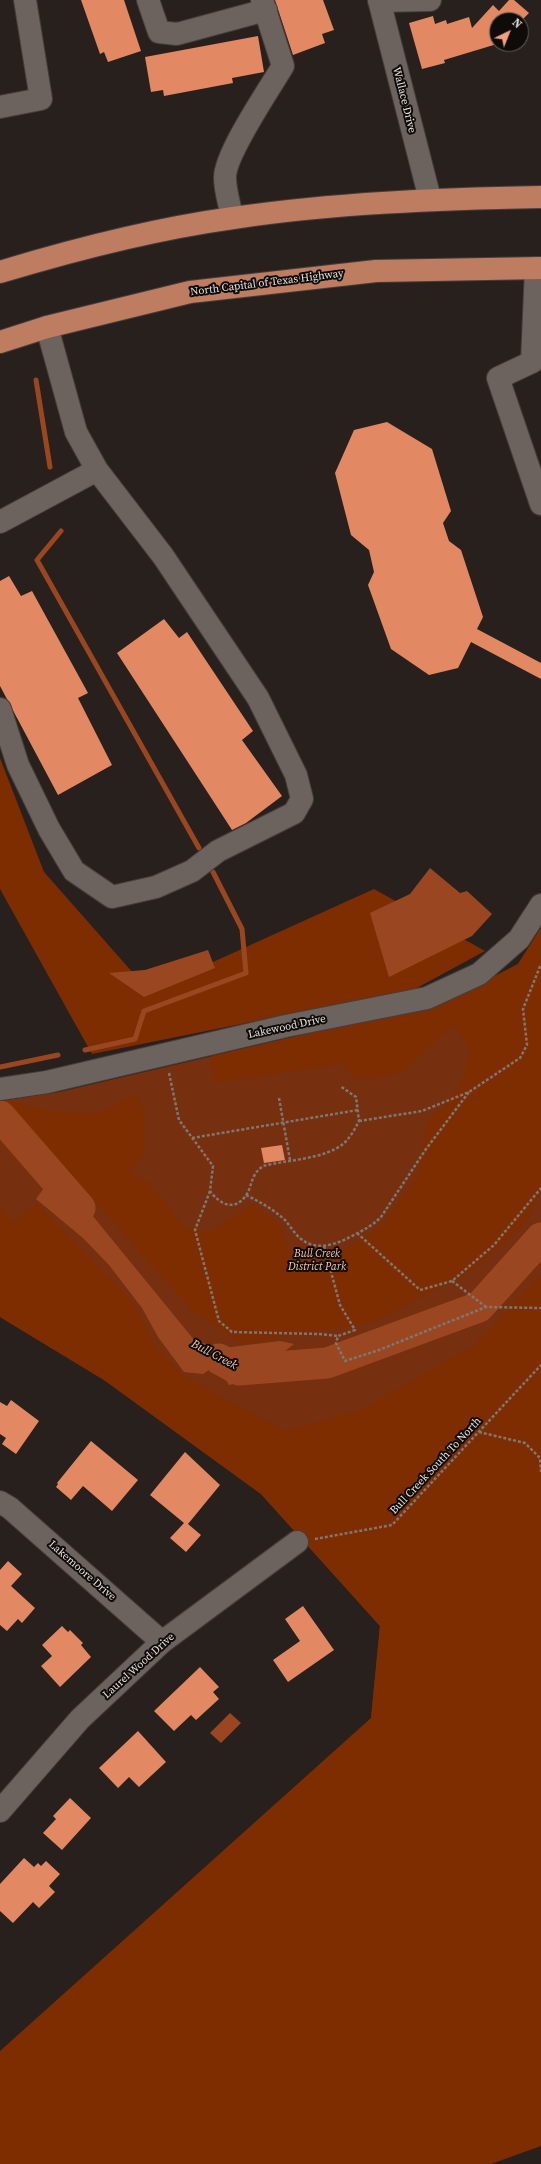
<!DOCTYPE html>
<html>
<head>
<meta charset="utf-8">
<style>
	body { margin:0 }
	#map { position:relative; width:541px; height:2164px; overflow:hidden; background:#28201d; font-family:"Source Serif 4",serif }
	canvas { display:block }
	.north { position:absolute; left:489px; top:12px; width:40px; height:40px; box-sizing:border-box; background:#0e0b09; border:1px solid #65615f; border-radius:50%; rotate:43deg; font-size:11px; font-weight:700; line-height:16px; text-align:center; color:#e8e2e0 }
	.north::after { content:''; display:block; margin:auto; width:14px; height:18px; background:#f2a07f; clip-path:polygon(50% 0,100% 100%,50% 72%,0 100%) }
</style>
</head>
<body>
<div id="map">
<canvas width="541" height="2164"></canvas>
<div class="north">N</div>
</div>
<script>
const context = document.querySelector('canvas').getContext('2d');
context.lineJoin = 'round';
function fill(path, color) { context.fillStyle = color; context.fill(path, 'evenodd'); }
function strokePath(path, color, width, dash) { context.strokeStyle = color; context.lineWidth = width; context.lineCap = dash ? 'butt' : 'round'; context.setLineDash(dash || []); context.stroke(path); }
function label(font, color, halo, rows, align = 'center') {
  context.font = font + ' "Source Serif 4",serif'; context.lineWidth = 4; context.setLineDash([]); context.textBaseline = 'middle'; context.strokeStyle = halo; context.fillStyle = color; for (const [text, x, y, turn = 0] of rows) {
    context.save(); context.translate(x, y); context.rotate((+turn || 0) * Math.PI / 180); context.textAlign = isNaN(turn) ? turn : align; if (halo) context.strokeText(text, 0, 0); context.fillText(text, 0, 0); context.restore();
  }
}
fill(new Path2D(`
	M541,928V1722L371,1718L380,1626L261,1494L104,1380L0,1317V1101L59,1092L447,1001L518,964Z`), '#76300f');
fill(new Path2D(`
	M0,758L44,872L149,991L374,889L485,951L415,989L92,1054L0,889Z
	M541,928V1187L526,1222L476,1268L374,1322L242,1343L193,1312L6,1100L54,1112L97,1114L136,1094L145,1111V1155L128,1172L148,1181L184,1227L209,1233L252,1204L280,1225L290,1255L307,1249L343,1250L382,1226L418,1175L426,1124L463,1082L470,1049L454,1025L401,1073L356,1080L343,1064L215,1083L211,1056L447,1001L518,964Z
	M37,1204L132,1301L156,1347L184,1376L285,1431L361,1410L473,1346L541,1275V2146L491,2164H0V2051L371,1718L380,1626L261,1494L104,1380L0,1317V1208L14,1221Z`), '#7e2d00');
fill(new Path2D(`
	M430,868L460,893L467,891L492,914L472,936L389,977L370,913L410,894Z
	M208,950L215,968L144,997L109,973L145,970Z
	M56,1171L195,1341L223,1348L280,1341L294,1344L285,1351L270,1356L247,1380L229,1385L222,1373L213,1367L203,1374L184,1372L158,1337L142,1308L109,1265L83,1238L36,1199Z
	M230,1713L241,1723L221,1743L210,1733Z`), '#9a4721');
strokePath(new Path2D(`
	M36,380L50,467
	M61,531L37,560L199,848
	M85,1050L135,1039L144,1011L246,973L242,929L213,872
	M0,1067L58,1055`), '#9a4721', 5);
strokePath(new Path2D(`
	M0,1116L80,1208
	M219,1359L239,1370L327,1363L479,1307L541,1238`), '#9a4721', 31);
fill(new Path2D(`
	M81,0H124L141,51L108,62L104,52L100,54Z
	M275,0H323L334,30L322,34L325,43L293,55Z
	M509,0H514L529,13L521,21L497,20V44L444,60L445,63L422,69L409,23L433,16L435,24L446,20L447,24L469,17L472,28L493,5L499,11Z
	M258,36L264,72L232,78L233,83L164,96L163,90L151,92L145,57Z
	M387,422L432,449L451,511L443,523L449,541L461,550L483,617L477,629L541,663V679L471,642L458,668L429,675L391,649L368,585L374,572L369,550L351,535L335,473L354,430Z
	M9,576L21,596L32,591L88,693L78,698L112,765L58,795L0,686V581Z
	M164,619L179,638L187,632L253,731L242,740L282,796L246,823L232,830L117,653Z
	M282,1145L285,1160L264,1163L261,1148Z
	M11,1400L39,1421L16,1454L2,1444L6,1438L0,1434V1402L7,1406Z
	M91,1441L138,1480L112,1511L83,1486L71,1500L56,1487L58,1484L57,1483Z
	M185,1452L220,1485L188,1524L201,1535L186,1552L170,1538L184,1523L150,1495Z
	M8,1561L22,1574L11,1586L35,1608L22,1623L18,1619L7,1631L0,1625V1570Z
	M303,1606L334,1650L288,1682L273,1660L300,1641L285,1619Z
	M62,1626L68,1632L70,1630L83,1643L81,1645L91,1657L60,1687L41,1666L52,1656L42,1645Z
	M200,1667L219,1687L213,1692L219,1699L196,1720L191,1715L174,1731L154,1711Z
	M138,1731L166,1762L139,1787L129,1777L118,1788L99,1768Z
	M70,1798L91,1818L62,1850L43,1833L56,1819L53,1816Z
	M24,1858L34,1867L38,1863L41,1866L46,1861L60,1874L49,1886L55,1892L39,1908L33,1902L13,1923L0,1911V1884Z`), '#e28862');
const minor = new Path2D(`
	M148,0L159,32L177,34L266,10
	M379,0L430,199
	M379,1L430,0
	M0,107L41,99L25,0
	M232,218C230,205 225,191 225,178C224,155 270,88 283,66L262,0
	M536,268L532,362L498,378L541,504
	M0,522L97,470
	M0,709L18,765L49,829L74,871L112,897L156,887L192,871L218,851L294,813L302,799L296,775L258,698L163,556L97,470L76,432L47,327
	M0,1089L47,1082L286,1026L427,998L479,974L519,939L541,905
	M0,1502L10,1508L162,1642
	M0,1811L80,1719L162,1642L297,1542`);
const highway = new Path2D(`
	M0,272C76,249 154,229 233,218C335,203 438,199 541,197
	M0,342L47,327L190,292L376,271L541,268`);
strokePath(minor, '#453e3b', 24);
strokePath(highway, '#453e3b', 24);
strokePath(new Path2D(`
	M169,1073L179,1120L213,1166L210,1191C218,1202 232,1212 244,1198C253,1188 249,1176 263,1166C286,1160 325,1159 343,1144C350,1138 355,1129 359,1121L356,1097L340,1086
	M279,1098L290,1160
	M359,1121L422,1111L469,1092L520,1058L527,1045L523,1009L541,964
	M192,1138L358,1110
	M210,1191L195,1230L219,1321L232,1332L319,1334L338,1336
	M246,1195C260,1202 273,1209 285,1220C290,1226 295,1234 301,1239C316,1251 335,1245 350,1237C362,1231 372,1226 381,1217L426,1149L469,1092
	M357,1233L420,1290L452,1281L494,1245L541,1188
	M324,1246L340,1305L355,1330L338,1336L336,1343L345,1361L379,1350L486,1307L541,1308
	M452,1281L486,1307
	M479,1432L525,1443L540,1458L541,1472
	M315,1539L392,1525L541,1365`), '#7e7774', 2.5, [3, 2]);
strokePath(minor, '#6c625e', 22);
strokePath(highway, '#be7c61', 22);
label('11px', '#e8e2e0', '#0e0b09', [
	["Wallace Drive",404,100,76],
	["North Capital of Texas Highway",267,283,-7],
	["Lakewood Drive",287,1027,-12],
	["Bull Creek South To North",436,1466,-47],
	["Lakemoore Drive",82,1571,41],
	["Laurel Wood Drive",139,1666,-42]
]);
label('italic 11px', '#f8c8b5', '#0e0b09', [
	["Bull Creek",317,1254],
	["District Park",317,1267]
]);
label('italic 12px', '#f3c3b0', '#0e0b09', [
	["Bull Creek",214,1355,28]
]);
</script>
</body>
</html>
